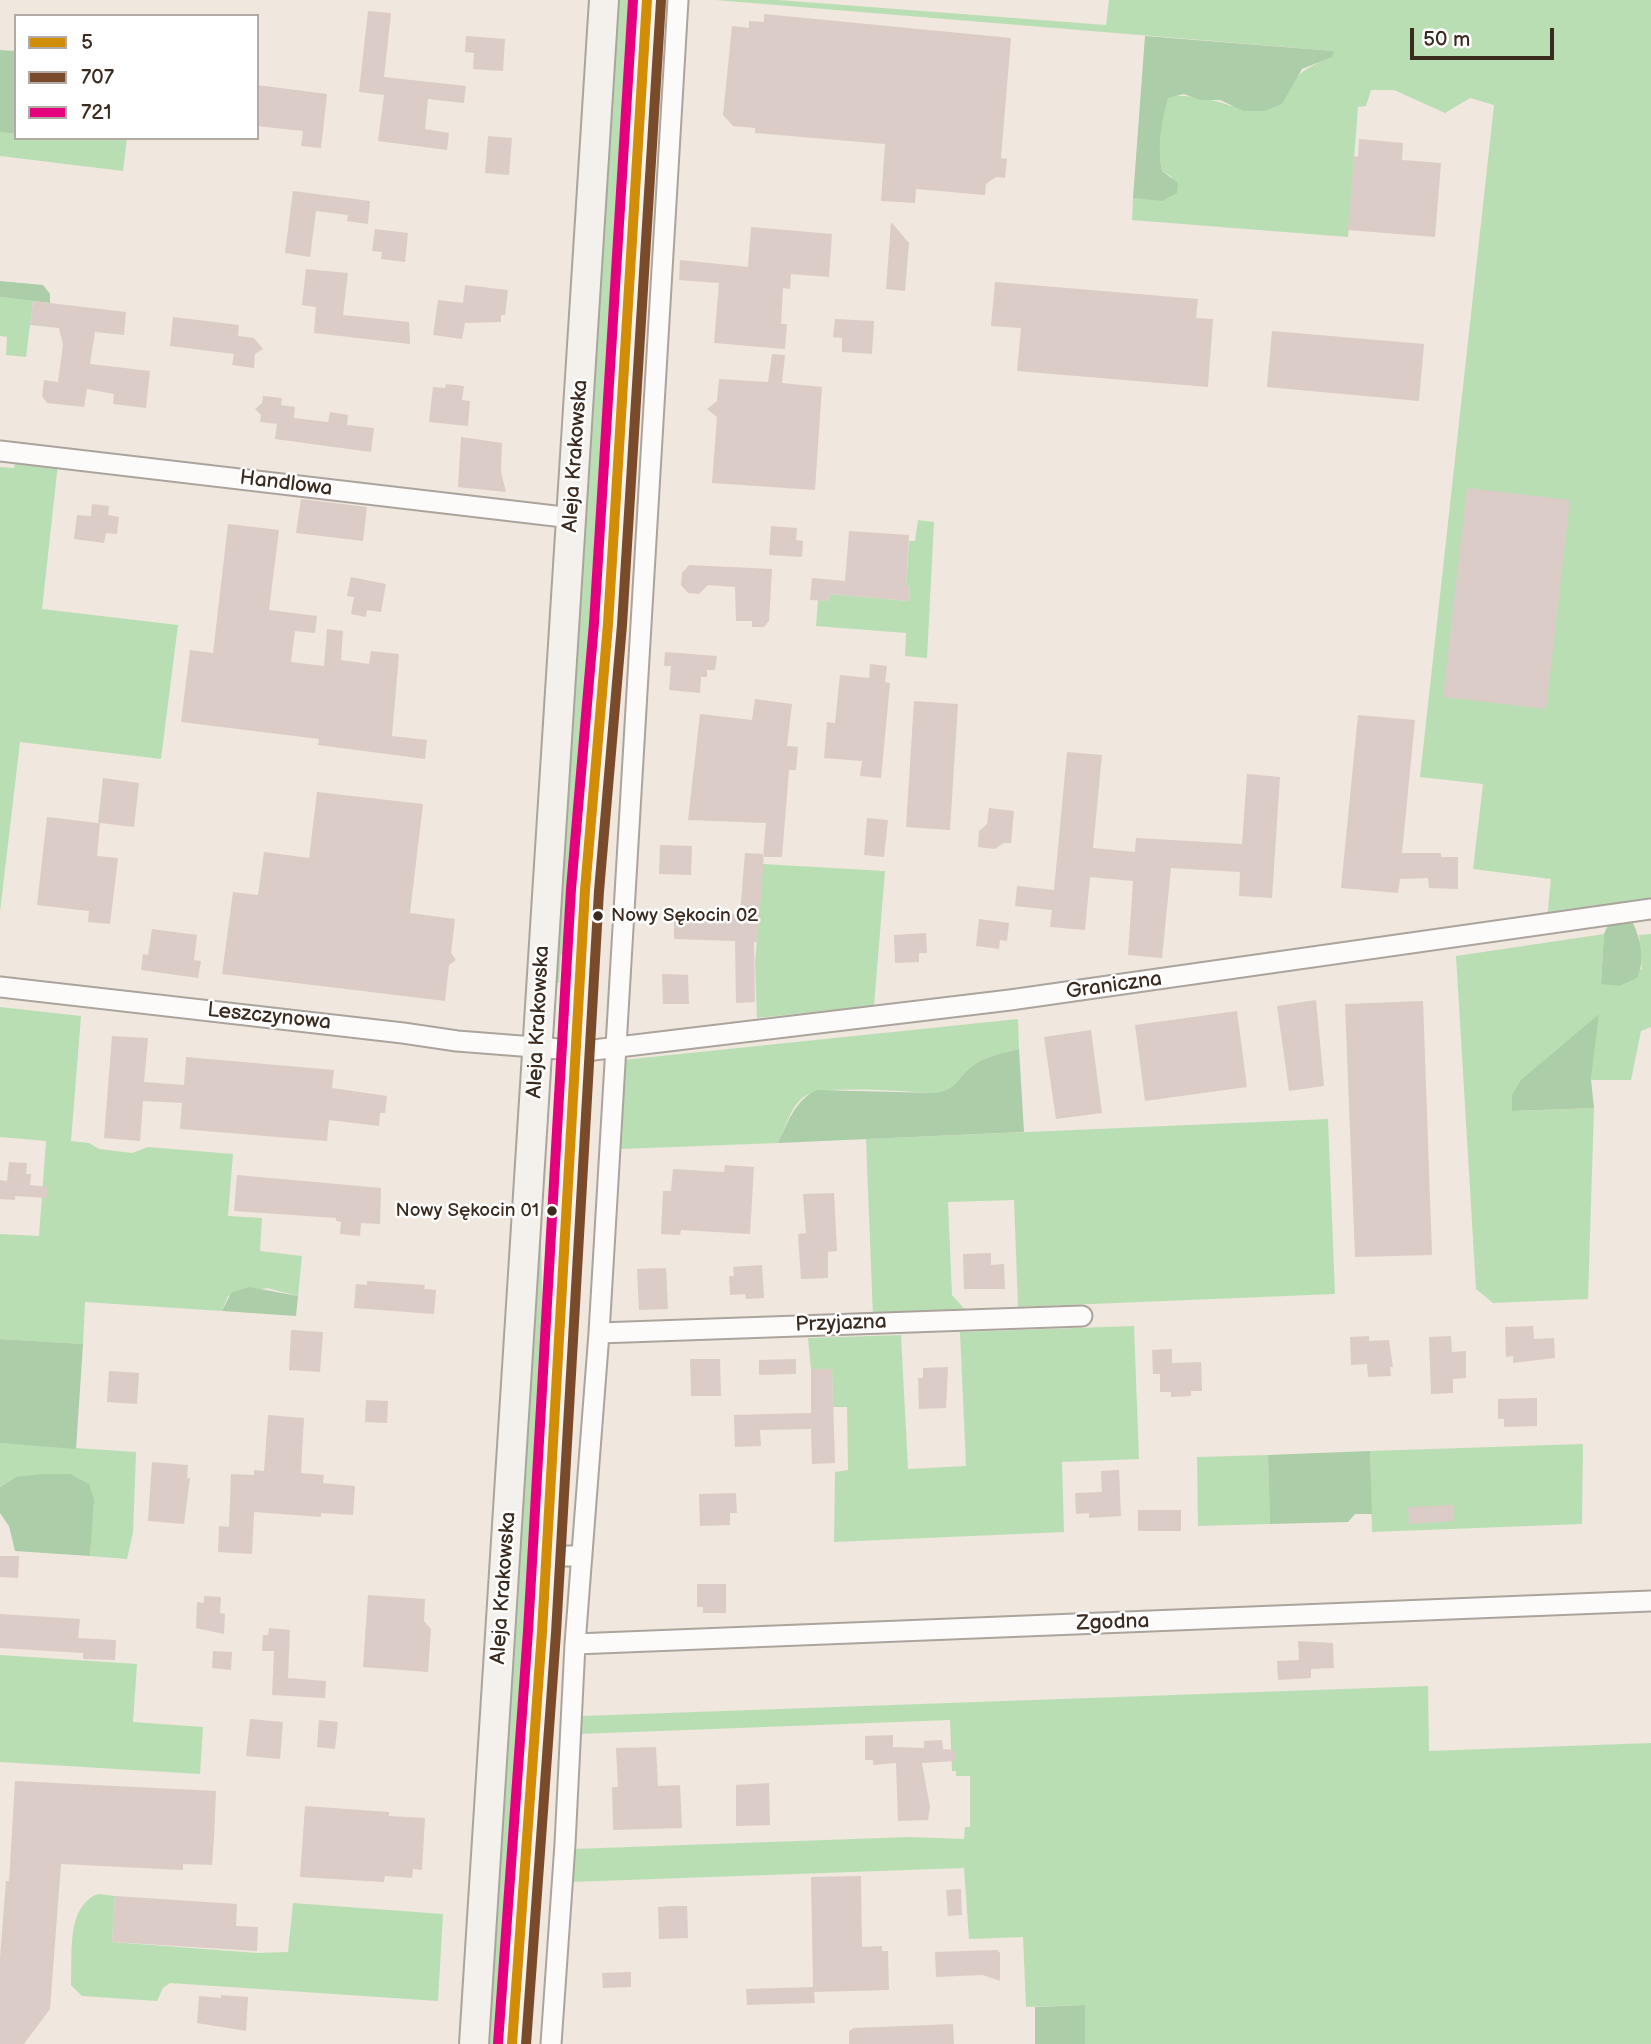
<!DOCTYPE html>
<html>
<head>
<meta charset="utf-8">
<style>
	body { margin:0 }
	#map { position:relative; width:1651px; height:2044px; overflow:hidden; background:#f0e7de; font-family:"Balsamiq Sans",sans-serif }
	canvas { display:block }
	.legend { position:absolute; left:14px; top:14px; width:245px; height:126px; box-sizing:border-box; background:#fff; border:2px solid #b1aaa5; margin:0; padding:9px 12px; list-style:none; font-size:21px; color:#3b2a1e }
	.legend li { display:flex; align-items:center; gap:14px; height:35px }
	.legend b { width:35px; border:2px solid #b1aaa5 }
	.scale { position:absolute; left:1410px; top:28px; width:144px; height:32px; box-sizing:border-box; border:4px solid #3b2a1e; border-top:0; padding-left:9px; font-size:21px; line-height:24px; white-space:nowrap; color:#3b2a1e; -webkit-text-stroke:5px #fff; paint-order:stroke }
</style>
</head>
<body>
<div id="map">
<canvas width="1651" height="2044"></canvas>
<ul class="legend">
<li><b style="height:9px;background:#d18d06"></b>5</li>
<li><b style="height:9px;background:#7a4b2a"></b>707</li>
<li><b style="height:9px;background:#e5007d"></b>721</li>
</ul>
<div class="scale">50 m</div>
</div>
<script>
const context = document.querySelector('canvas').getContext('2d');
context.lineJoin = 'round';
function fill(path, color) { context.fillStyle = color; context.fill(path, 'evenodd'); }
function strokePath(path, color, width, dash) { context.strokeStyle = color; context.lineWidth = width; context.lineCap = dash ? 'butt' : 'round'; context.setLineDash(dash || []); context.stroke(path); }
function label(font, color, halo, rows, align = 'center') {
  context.font = font + ' "Balsamiq Sans",sans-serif'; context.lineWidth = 5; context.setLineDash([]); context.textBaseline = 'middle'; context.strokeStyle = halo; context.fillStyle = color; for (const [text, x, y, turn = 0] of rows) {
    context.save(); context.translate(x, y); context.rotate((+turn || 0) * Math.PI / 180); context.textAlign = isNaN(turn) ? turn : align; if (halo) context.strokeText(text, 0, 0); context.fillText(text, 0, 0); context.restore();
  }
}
fill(new Path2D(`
	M615,0H632L570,955H561L559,983L552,982Z
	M715,0H778L1106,25L1109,0H1651V901L1547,918L1551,879L1473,869L1483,784L1420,777L1494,105L1470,98L1445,113L1394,90H1371L1366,106L1358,107L1348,237L1132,220L1133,198L1162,200L1172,177L1162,171L1158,142L1167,98C1179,92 1219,100 1231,106L1289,91C1298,66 1318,68 1334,51Z
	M0,132L16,134V138H127L123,171L0,156Z
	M0,297L33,301L26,357L6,355L7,337L0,336Z
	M15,460L58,464L42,609L178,625L161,759L20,742L0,912V467L14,468Z
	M918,520L934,522L927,658L905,656L906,633L816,626L818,600L828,601L829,594L909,601L910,587L906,586L909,541H915Z
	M763,864L885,871L874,1006L757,1018L755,963Z
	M1604,934L1601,984L1642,969L1639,935L1651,934V1027L1641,1031L1631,1080H1591L1598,1015L1512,1111L1594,1108L1588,1299L1493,1303L1476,1289L1456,956Z
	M0,1007L81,1016L71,1141L89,1143L99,1149L132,1153L148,1147L233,1154L228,1216L262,1218L260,1251L302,1256L298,1296L267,1288L228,1296L222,1311L85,1302L83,1344L0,1339V1234L39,1236L46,1141L0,1137Z
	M1018,1019L1019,1049C1003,1053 985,1056 971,1067C955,1080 959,1088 935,1093C909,1092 824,1084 805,1096C791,1105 785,1129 778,1143L620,1149L622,1060Z
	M1328,1119L1335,1294L1018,1307L1014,1200L948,1202L952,1295L968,1313L873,1317L866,1139Z
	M538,1243H541L543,1334L499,2044H486Z
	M1134,1326L1139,1459L1062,1462L1064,1532L834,1542L835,1472L848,1470L847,1407H833L832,1369H811L808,1338L901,1335L908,1469L966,1466L960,1332Z
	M0,1443L136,1452L133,1533L127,1559L90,1556L91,1528L16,1477L0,1487Z
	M1583,1444L1582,1524L1372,1532L1370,1451Z
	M1268,1455L1270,1524L1198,1526L1197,1457Z
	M0,1655L137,1664L133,1722L203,1727L200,1774L0,1762Z
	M1428,1686L1429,1751L1651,1743V2044H1085L1084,2005L1026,2007L1023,1937L969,1939L964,1868L571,1882L573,1849L910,1837L964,1839L965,1827H970V1776H956V1771H952L950,1720L580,1734L582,1716Z
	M98,1894L115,1896L112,1942L257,1953L288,1952L293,1903L443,1914L438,2001L170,1983L163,1988L157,2001L82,1996L71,1985C73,1956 65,1907 98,1894Z`), '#badeb4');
fill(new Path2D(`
	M1145,36L1334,51L1332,57L1302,69L1282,104L1264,111H1244L1220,100H1200L1184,94L1168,98C1161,124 1157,145 1162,171L1178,183L1177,193L1162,201L1133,198Z
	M0,50L16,51V134L0,132Z
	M0,281L43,285L50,294V303L0,297Z
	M1632,921C1640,937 1646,960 1637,978L1619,986L1601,984L1604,934L1609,923Z
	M1599,1014L1591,1080L1594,1108L1512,1111V1095L1521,1080Z
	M1019,1049L1024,1132L778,1143C788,1122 795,1100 817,1090L935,1093C959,1088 955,1080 971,1067C985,1056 1003,1053 1019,1049Z
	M249,1287L298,1296L296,1316L222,1311L231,1293Z
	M0,1339L83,1344L76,1449L0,1443Z
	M1370,1451L1372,1514H1355L1348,1522L1270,1524L1268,1455Z
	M41,1474H70L89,1484L94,1500L90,1556L15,1551L9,1526L0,1513V1487L16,1477Z
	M1085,2005V2044H1035V2007Z`), '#abcda8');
fill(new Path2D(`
	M368,11L391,13L384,77L466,86L464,103L428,99L425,129L449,133L447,150L378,141L384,95L359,92Z
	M764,14L1011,38L1001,158L1007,159L1005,178L996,177L986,184L985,195L916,189L915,203L881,201L885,144L755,133V128L733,126L723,115L732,26L749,28V21L764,22Z
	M466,36L505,39L503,71L473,69L474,53L465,52Z
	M257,85L327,94L321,148L301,146L303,131L257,126Z
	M488,136L512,138L509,175L485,173Z
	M1359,139L1403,143L1402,160L1441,163L1435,237L1348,230L1354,156L1358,157Z
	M293,191L370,201L368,224L347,221L348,215L316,211L310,257L285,253Z
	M891,222L909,243L905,291L886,289Z
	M751,227L832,234L829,277L791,274L790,289L783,288L781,324H787L785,349L714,343L719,283L679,280L680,260L748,267Z
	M375,229L408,233L405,262L381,259L382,252L372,251Z
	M306,269L348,273L343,315L409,322L410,344L314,333L316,307L302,305Z
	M995,282L1198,299L1196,318L1213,319L1208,387L1017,371L1021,328L991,326Z
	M465,285L508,290L505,315H501V322L465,323L462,339L433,335L438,300L463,303Z
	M33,301L126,312L124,335L95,332L90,364L150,371L146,408L113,404L114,394L87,389L84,407L47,403L42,396L44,380L58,382L63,345L59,328L30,325Z
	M173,317L239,325L238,336L254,338L263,349L255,354L254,368L232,365L234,354L170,346Z
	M835,319L874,321L872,354L842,352V338L833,337Z
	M1272,331L1424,344L1419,401L1267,387Z
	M772,354L785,355L782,383L822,387L815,490L712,483L717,417L707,409L717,401L719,379L768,382Z
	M446,384L464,386L462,400L470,401L468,426L429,422L433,387L445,388Z
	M263,396L282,398L281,405L295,407L294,418L328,422L330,412L348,415L347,425L374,428L371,452L275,439L277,424L260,422L261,415L255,409L262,403Z
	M461,437L502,443L501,472L506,492L458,487Z
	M1467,488L1570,500L1546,709L1443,697Z
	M301,499L367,507L363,541L296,533Z
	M92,504L109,506L108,515L119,517L117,534L106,533L104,543L74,539L77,515L91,516Z
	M228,524L279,530L269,610L317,616L315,633L295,631L291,662L324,666L327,629L343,631L341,660L369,664L371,651L399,654L392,736L427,740L425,759L318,745L319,739L181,722L190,650L213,653Z
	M771,526L797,528L796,540L803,541L802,557L769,555Z
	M849,531L909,535L906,586H910L909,601L829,594L828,601L810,600L812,578L845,581Z
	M689,565L772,569L769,621L764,627H752V621H736L735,587L708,585L699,594L688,593L681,585L682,573Z
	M351,577L386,584L381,612L367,610L366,617L351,614L354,597L347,596Z
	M665,652L717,656L715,670H707V677H701L700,693L669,690L671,666H664Z
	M870,664L887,666L885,682L890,683L881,778L860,776L862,761L824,758L827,722L835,723L840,675L869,678Z
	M755,699L792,704L787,746L798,747L796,770H789L782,857H763L766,823L688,820L700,714L752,720Z
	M914,701L958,704L950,830L906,827Z
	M1358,715L1415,720L1402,853H1441V857H1458V889L1429,888L1428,878L1400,879L1398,893L1341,888Z
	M1067,752L1102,755L1093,848L1135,852L1136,838L1242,844L1247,774L1280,777L1272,898L1239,896L1240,872L1171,868L1162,958L1128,955L1133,881L1090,877L1085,930L1050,927L1052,910L1015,906L1017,886L1054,890Z
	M103,778L139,783L134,827L100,823L97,856L118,858L110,924L88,922L89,911L37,905L47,817L98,823Z
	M317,792L423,804L410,913L455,919L451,953L456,960L449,965L445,1001L222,974L233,892L258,895L264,852L309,858Z
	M989,808L1014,811L1011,843H1004L995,849L978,847L979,831L987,824Z
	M867,818L888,820L884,857L864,855Z
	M660,845L692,846L691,875L659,874Z
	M745,853L764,854L757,942H754L755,1002L736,1003L735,941L674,939V912L740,914Z
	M979,919L1009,923L1007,941L1000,940L999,949L976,946Z
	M152,929L197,935L194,960L201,961L198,978L141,970L143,954L148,955Z
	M926,933L927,953H919V962L895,963L894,935Z
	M662,974L688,975L689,1004H663Z
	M1316,1000L1324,1086L1289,1091L1277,1006Z
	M1423,1001L1432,1255L1355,1257L1345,1004Z
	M1237,1011L1247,1087L1145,1101L1135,1025Z
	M1091,1030L1102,1113L1056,1119L1044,1037Z
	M112,1036L148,1038L144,1082L184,1085L186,1057L334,1070L332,1088L387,1096L385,1113H380L379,1126L329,1120L327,1141L180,1129L182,1103L143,1101L140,1141L104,1138Z
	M9,1162L27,1163L26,1174H31L30,1185L48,1187L47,1198L15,1196V1200L0,1199V1180L7,1181Z
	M725,1165L754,1167L750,1234L681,1230L680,1235L661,1234L663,1191H671L673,1169L724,1172Z
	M237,1175L381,1188L380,1224L361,1223L360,1236L340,1234L341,1222L336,1221V1218L234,1211Z
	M834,1193L837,1251L828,1252V1278L801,1279L798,1234L806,1233L803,1194Z
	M991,1253V1265L1004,1264L1005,1289H964L963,1254Z
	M762,1265L764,1298L746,1299L745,1294L730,1295L729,1276H734L733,1267Z
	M666,1268L668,1309L639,1310L637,1269Z
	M367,1281L425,1285L424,1289L436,1290L434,1314L354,1308L356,1284L367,1285Z
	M1533,1326L1534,1339L1554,1338L1555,1358L1513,1363V1356L1506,1357L1505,1327Z
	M291,1330L323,1332L320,1372L289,1370Z
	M1369,1336V1341L1389,1340L1393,1367H1390L1391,1376L1368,1377L1367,1364L1351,1365L1350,1337Z
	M1451,1336L1452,1352L1466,1351V1378L1453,1379V1393L1431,1394L1429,1337Z
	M1172,1349V1363L1201,1362L1202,1391H1191V1396L1171,1397V1392H1160V1374H1153L1152,1350Z
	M690,1359H720L721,1396H691Z
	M796,1359V1374L759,1375V1360Z
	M948,1367L946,1408L919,1409L918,1378H923V1368Z
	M811,1369H832L835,1463L812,1464L811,1429L760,1430L761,1446L735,1447L734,1415L811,1413Z
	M109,1371L139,1373L137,1404L107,1402Z
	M1537,1398V1426L1504,1427V1419H1498V1399Z
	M366,1400L388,1401L387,1423L365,1422Z
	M268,1415L304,1418L301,1473L324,1475L323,1483L355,1486L353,1515L321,1513V1517L254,1512L252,1554L218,1552L219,1526L229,1527L231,1474L254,1475V1470L264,1471Z
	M152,1462L188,1465L187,1478H190L184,1524L148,1521Z
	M1119,1470L1121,1516L1089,1518V1513L1076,1514L1075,1493L1102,1492L1101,1471Z
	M736,1493L737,1513H730V1525L700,1526L699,1494Z
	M1453,1505L1454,1521L1409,1524L1408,1507Z
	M1138,1510H1181V1531H1138Z
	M0,1556H19L18,1578L0,1577Z
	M697,1584H726V1613H703V1607H697Z
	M368,1595L425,1599L424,1621L431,1629L428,1672L363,1667Z
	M204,1596L221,1597L220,1613L225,1614L224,1634L196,1628L197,1602L204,1603Z
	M0,1614L80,1619L78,1638L116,1640L115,1660L83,1659V1653L0,1648Z
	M269,1628L290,1630L288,1678L326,1681L325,1698L272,1695L274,1651H262L263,1635H268Z
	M1298,1641L1333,1643L1334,1668L1311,1669V1678L1278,1680L1277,1661L1299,1660Z
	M213,1651L232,1652L231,1670L212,1668Z
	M250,1719L283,1722L280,1759L246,1756Z
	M319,1720L338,1722L335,1749L317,1747Z
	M893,1735V1747L924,1748V1741L942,1740L943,1749L956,1750V1761L922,1763L930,1807L928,1820L898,1821L896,1763L873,1765V1760H865V1736Z
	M656,1747L658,1786L680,1785L682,1828L613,1830L612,1787H618L616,1748Z
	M15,1781L216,1791L214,1838L212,1865L183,1864V1870L61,1864L50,2009L24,2044H0V1958L6,1881H9Z
	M769,1783L770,1825L736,1826V1785Z
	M305,1806L389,1812V1816L425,1818L422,1870L413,1869L412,1878L385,1876L384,1882L300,1877Z
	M861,1876L862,1947L882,1946V1951H888L889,1990L814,1992L815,2003L747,2005L746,1989L813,1987L811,1877Z
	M961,1889L962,1915L948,1916L946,1890Z
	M115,1896L237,1904L236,1926L258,1927L257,1951L112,1942Z
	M673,1906H687L688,1938L659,1939L658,1907Z
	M997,1950L1000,1953V1981L983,1975L936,1977L935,1952Z
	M631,1972V1987L603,1988L602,1973Z
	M221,1995L248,1997L246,2031L197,2023L199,1996L221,1998Z
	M953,2024L954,2044H849V2031L854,2028Z`), '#dbccc7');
const minor = new Path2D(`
	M0,451L572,518
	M0,987L403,1033L457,1041L585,1051L1010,1000L1651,909
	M599,1333L1082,1316
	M545,1556H582
	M575,1644L1651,1601
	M551,2044L565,1844L575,1644L599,1333L678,0`);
const secondary = new Path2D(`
	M474,2044L604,0
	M512,2044L542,1632L585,890L608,624L647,0`);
strokePath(minor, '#aba49d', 23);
strokePath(secondary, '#aba49d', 32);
strokePath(minor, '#fdfbfa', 19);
strokePath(secondary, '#f4f1ec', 28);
strokePath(new Path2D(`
	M512,2044L542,1632L585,890L608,624L647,0`), '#d18d06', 10);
strokePath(new Path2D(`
	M526,2044L556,1633L599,891L622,625L661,1`), '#7a4b2a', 10);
strokePath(new Path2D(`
	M498,2043L528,1631L571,889L594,623L633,0`), '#e5007d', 10);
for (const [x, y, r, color] of [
	[598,916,6,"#3b2a1e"],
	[552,1211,6,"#3b2a1e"]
]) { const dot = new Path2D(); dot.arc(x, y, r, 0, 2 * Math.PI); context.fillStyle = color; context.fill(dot); strokePath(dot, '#fff', 2.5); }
label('19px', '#3b2a1e', '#fff', [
	["Nowy Sękocin 02",611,916],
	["Nowy Sękocin 01",539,1211,"right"]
], 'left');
label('21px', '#3b2a1e', '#fff', [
	["Aleja Krakowska",576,456,-86],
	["Handlowa",286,484,7],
	["Graniczna",1114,986,-8],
	["Leszczynowa",269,1017,6],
	["Aleja Krakowska",539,1022,-87],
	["Przyjazna",841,1324,-2],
	["Aleja Krakowska",504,1588,-86],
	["Zgodna",1113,1623,-2]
]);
</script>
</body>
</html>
